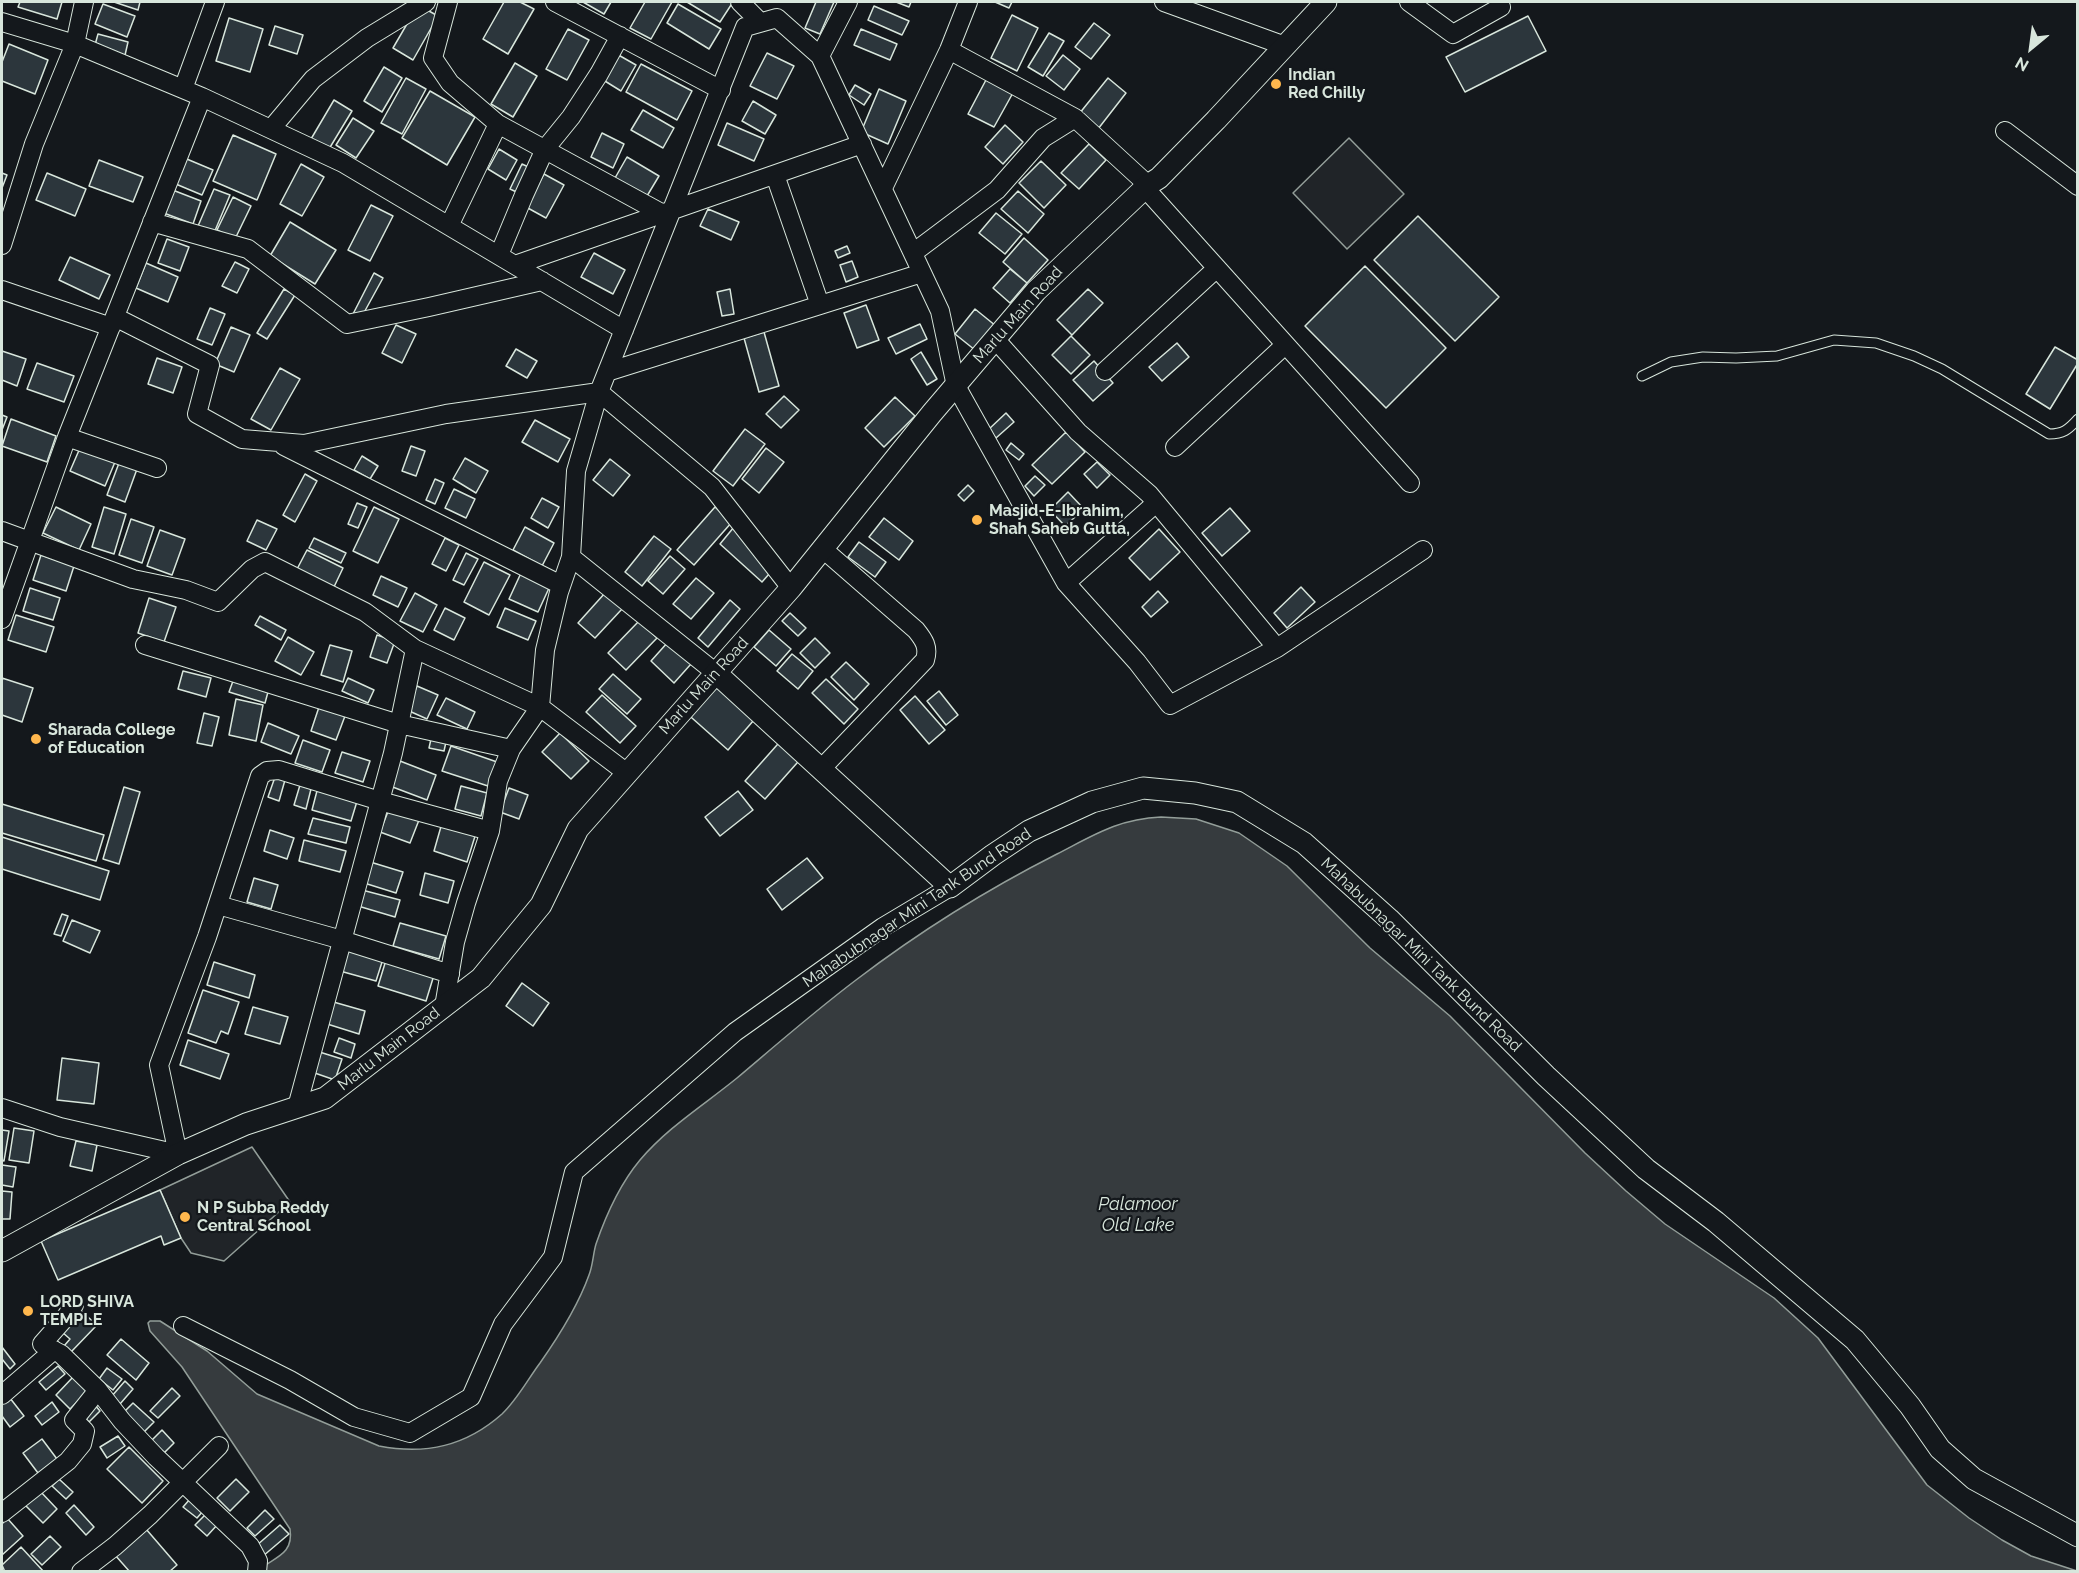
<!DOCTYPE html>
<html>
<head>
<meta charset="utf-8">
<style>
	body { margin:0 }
	#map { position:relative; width:2079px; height:1573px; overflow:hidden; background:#14181c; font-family:Raleway,sans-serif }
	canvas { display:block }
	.frame { position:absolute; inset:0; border:3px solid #d8e6dc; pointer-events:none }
	.north { position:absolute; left:2001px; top:18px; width:60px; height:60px; -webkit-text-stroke:4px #14181c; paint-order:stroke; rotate:209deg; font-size:16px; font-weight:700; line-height:24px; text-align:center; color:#d8e6dc }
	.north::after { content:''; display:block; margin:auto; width:21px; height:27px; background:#d8e6dc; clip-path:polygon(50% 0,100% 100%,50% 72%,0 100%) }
</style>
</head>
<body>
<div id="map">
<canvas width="2079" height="1573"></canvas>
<div class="frame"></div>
<div class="north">N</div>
</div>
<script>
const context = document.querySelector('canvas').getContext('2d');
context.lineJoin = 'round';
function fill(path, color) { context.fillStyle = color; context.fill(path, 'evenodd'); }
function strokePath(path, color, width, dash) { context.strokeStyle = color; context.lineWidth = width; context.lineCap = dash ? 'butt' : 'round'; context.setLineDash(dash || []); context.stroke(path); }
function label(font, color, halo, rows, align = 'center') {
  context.font = font + ' Raleway,sans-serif'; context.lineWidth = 4.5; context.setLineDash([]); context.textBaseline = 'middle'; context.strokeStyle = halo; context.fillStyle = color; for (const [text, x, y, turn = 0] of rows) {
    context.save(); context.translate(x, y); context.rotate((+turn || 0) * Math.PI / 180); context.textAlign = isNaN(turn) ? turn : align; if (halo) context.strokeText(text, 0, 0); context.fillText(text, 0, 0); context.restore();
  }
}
const green = new Path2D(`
	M1349,138L1404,194L1347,249L1293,193Z
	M252,1147L290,1202L224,1261L191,1253L181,1238L160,1190Z`);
fill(green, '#202428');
strokePath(green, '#939e99', 1.5);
const water = new Path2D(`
	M1161,817L1196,819L1239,833L1287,866L1370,948L1450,1016L1585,1153L1626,1191L1665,1224L1774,1298L1818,1338L1927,1485L1969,1518L2002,1540L2031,1556L2077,1571H257C274,1557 294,1555 290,1529L182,1367L150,1331L148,1323L150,1321H160L207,1351L257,1394L379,1446C426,1455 466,1446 502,1414C517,1400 528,1379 540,1363C559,1336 578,1306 589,1275C593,1265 593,1254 596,1244C606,1215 620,1184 640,1160C668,1127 704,1105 737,1078C776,1045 815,1011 856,980C919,932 986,890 1057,854C1094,835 1118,819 1161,817Z`);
fill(water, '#363b3e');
strokePath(water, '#939e99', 1.5);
const building = new Path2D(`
	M20,2H62L57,19L18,7Z
	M114,2H140L138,10Z
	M504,2H520L534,9L508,54L483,39Z
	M583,2H611L604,14Z
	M645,2H672L651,39L630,28Z
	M687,2H733L720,22Z
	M816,2H834L820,34L805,28Z
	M896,2H911L909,7Z
	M995,2H1012L1009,8Z
	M103,4L135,16L127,37L95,24Z
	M678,4L721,29L709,49L667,23Z
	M418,5L438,16L413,60L393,48Z
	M874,6L909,21L902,35L868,20Z
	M1012,15L1038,28L1017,71L991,58Z
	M1528,16L1546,51L1465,92L1446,57Z
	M229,18L263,29L250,72L216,61Z
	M1094,23L1110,35L1091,59L1075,47Z
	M275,26L303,35L297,54L269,45Z
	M568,29L589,40L567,80L546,69Z
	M861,29L897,44L890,60L854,45Z
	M1049,33L1064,41L1043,76L1028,67Z
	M98,34L128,42L123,64L92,56Z
	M9,44L48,60L35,94L2,81V62Z
	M615,53L636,65L621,91L600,78Z
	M767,53L794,66L777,99L750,86Z
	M1063,55L1080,69L1064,90L1046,76Z
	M515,63L537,76L513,117L491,104Z
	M641,64L692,91L677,120L626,92Z
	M384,67L402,78L382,112L364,101Z
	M406,78L426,89L402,134L381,123Z
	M987,78L1014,91L994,127L968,114Z
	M1108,78L1126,93L1098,129L1079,114Z
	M855,85L871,94L864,105L849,95Z
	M879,89L906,101L888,144L861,132Z
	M430,91L475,117L447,165L402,138Z
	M334,100L352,111L329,149L311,139Z
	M753,101L776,115L765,134L742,121Z
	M643,110L674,128L663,148L631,130Z
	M353,118L374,131L356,158L336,145Z
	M727,123L764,139L754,161L718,145Z
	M1005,125L1023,142L1003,164L985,147Z
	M602,133L624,144L613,168L591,157Z
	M233,135L276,154L257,200L213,181Z
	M1089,144L1106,160L1079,189L1061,173Z
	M499,149L517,160L506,180L488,169Z
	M182,157L213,170L202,195L171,182Z
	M627,157L659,176L647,196L615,178Z
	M99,160L143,177L133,202L89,186Z
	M1041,161L1066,185L1044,208L1019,183Z
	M301,164L324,177L302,216L280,204Z
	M522,164L537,171L525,196L510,189Z
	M2,173L7,175L2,188Z
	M47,173L86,189L75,216L36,200Z
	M544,174L564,185L546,218L526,207Z
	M170,189L201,201L193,224L161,212Z
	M214,189L230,195L214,233L198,226Z
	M1018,191L1044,214L1028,233L1001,209Z
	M233,197L251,206L235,239L217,230Z
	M371,205L393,216L370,261L348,250Z
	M708,209L739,222L731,240L700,226Z
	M996,213L1022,234L1005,254L979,233Z
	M1418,216L1499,297L1455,341L1374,260Z
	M290,222L336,250L315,284L270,256Z
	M1024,238L1048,260L1027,283L1003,262Z
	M167,239L189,247L180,271L158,263Z
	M847,246L850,253L838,258L835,251Z
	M594,253L625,270L613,294L581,277Z
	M70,257L110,275L99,299L59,280Z
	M852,261L858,277L846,282L840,265Z
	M235,262L249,269L237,293L222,286Z
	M146,263L178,277L168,302L136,288Z
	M1365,266L1446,348L1386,408L1305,326Z
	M1010,269L1027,283L1010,303L993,288Z
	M374,273L383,278L361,318L353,314Z
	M284,289L295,295L267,339L257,333Z
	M730,289L734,314L722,316L717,292Z
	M1088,289L1103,303L1072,335L1057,320Z
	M866,305L879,340L857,348L844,313Z
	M210,308L225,314L212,345L197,339Z
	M975,309L996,326L975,350L955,334Z
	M920,324L927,339L896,354L888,338Z
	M396,325L416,334L402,363L382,353Z
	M231,327L250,335L234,372L215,364Z
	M764,332L779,386L759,392L744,338Z
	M1071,336L1090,355L1071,374L1052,355Z
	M1177,343L1189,357L1162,381L1149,367Z
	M2055,347L2078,360V363L2050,409L2026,394Z
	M516,349L537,361L527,378L506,366Z
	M2,351L26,359L17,386L2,380Z
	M921,352L937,379L927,385L911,359Z
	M157,358L182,367L173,393L148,384Z
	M1094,361L1113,383L1093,401L1073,380Z
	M37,363L74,376L64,402L27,389Z
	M280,368L300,379L271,430L251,419Z
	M784,396L799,410L781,428L766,414Z
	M895,397L915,416L884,447L865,428Z
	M1006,413L1014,422L996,438L988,430Z
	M2,415L7,417L2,430Z
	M11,419L56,436L47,462L2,446Z
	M535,420L570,439L558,462L522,442Z
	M745,429L765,444L733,486L713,471Z
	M1066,432L1085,452L1052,484L1032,465Z
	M1011,443L1024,454L1019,460L1006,450Z
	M411,446L425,451L416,476L402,471Z
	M80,448L115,462L105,486L70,471Z
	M766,448L784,462L759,493L742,479Z
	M362,456L378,466L370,479L354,470Z
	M465,458L488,471L476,493L453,479Z
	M610,459L630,475L613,496L593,480Z
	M1097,462L1110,475L1097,488L1084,474Z
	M119,463L137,469L125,502L107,495Z
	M305,474L317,481L295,522L283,515Z
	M1035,476L1045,485L1034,496L1025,486Z
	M435,479L444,483L435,504L426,500Z
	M968,485L974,491L964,501L958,495Z
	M454,489L475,499L466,518L445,508Z
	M1068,492L1084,509L1065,526L1050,510Z
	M542,498L559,507L548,528L531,518Z
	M357,503L367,507L358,528L348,524Z
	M56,507L91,524L79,550L43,533Z
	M104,507L126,514L114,554L92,547Z
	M374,507L399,519L378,563L353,551Z
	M715,507L732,522L694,565L677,550Z
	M1230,508L1250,531L1222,556L1202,533Z
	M884,518L913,541L899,560L869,537Z
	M131,519L154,527L142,563L119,555Z
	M257,520L277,529L266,550L247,541Z
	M525,527L554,543L542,566L513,550Z
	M734,527L777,565L762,582L720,544Z
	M1159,529L1180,552L1150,580L1129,558Z
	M160,530L185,539L172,575L147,566Z
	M654,536L671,549L642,586L625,572Z
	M314,538L346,553L341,563L309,548Z
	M445,538L459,545L446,571L432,564Z
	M859,542L886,562L875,577L848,557Z
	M307,550L343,568L333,589L296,571Z
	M466,553L478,559L464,585L453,580Z
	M41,555L74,566L66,591L33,580Z
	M670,556L685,569L663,594L648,581Z
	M484,562L510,575L489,615L464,602Z
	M521,573L550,586L538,612L509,599Z
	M381,576L407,588L398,607L373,595Z
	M696,578L714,593L691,619L673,604Z
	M1301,587L1315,602L1287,628L1274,613Z
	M30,588L60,598L53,620L23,611Z
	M1158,591L1168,602L1151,617L1142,607Z
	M415,593L437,605L423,632L400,621Z
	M605,593L622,609L595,638L578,623Z
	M149,598L176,607L164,642L138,633Z
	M730,600L740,609L708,647L698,638Z
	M445,608L465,618L454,640L434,630Z
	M505,608L536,621L528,640L497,627Z
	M790,613L806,628L798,636L782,621Z
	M16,615L54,627L46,652L8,640Z
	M260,616L286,630L281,640L255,625Z
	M639,621L657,638L626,670L608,653Z
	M769,630L791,649L776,666L754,647Z
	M377,635L395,641L387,663L370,657Z
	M288,637L314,652L301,675L275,661Z
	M815,638L830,653L815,668L800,653Z
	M668,642L691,664L674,683L651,661Z
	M330,645L352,651L343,682L321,675Z
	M792,654L813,671L798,689L777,671Z
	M846,662L869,684L854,700L831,677Z
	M183,671L211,678L206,697L178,689Z
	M613,674L641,699L627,714L599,689Z
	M715,674L760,713L728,750L683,710Z
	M2,678L33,688L22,722L2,715Z
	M348,678L374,690L368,703L342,691Z
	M826,679L858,709L844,724L812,693Z
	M233,681L268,692L265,703L229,692Z
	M417,686L438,695L427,719L407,710Z
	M939,691L958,715L946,725L927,701Z
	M602,695L636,726L620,743L586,712Z
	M915,696L945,730L929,744L900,710Z
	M446,698L475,712L467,729L437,715Z
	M236,699L263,705L256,741L229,735Z
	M319,707L345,716L336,740L311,731Z
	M204,713L219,717L212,746L197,743Z
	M268,723L299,736L291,754L261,742Z
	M560,733L589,761L571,779L542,752Z
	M785,736L805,754L765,799L745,781Z
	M431,739L446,742L444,751L429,748Z
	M303,740L330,750L322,772L295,763Z
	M451,746L497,762L488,786L442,771Z
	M342,752L370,761L363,782L335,773Z
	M400,761L436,775L427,800L390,786Z
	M275,777L285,780L279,801L268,797Z
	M300,785L311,789L306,809L294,805Z
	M461,786L487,793L481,816L455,809Z
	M124,787L140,792L119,864L103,859Z
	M318,787L358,798L351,821L312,810Z
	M509,788L528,795L519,819L500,812Z
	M738,791L753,810L720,836L705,817Z
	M2,804L104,835L96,861L2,833Z
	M389,809L419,820L410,843L380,832Z
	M313,818L350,827L346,843L308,834Z
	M442,823L476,833L467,862L434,851Z
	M270,830L294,838L287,859L264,851Z
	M2,837L109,871L100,900L2,869Z
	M304,840L346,851L340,872L299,861Z
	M807,858L823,878L782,910L767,889Z
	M367,861L403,872L396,893L361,882Z
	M425,873L454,881L448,903L420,895Z
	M254,878L278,885L271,909L247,902Z
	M362,890L400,900L395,917L358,906Z
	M62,914L68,916L61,936L54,934Z
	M72,920L100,931L90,953L63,941Z
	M400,923L446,936L439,959L393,946Z
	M347,948L383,959L376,981L340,971Z
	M386,960L434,975L426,1001L378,986Z
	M214,962L255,975L249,998L207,985Z
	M522,983L549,1003L533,1026L506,1006Z
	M203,990L239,1002L228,1034L221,1031L216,1043L188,1033Z
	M330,1001L365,1011L359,1034L324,1023Z
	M253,1007L288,1017L280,1044L245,1034Z
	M339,1038L355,1044L351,1058L334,1052Z
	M188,1040L229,1054L220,1079L180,1065Z
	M313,1050L342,1059L335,1080L306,1070Z
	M62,1058L99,1063L94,1104L57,1100Z
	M14,1128L34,1131L29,1163L9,1160Z
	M2,1130L9,1131L4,1161L2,1160Z
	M76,1141L97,1145L92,1171L70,1166Z
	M2,1165L16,1167L13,1187L2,1185Z
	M160,1190L181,1238L164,1245L161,1236L58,1280L41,1241Z
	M2,1191L12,1192L10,1219H2Z
	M81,1311L97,1325L71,1352L64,1346L70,1339L62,1332Z
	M121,1339L149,1363L136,1380L107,1355Z
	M2,1347L15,1364L10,1369L2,1359Z
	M58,1366L65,1374L46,1390L39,1382Z
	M107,1368L122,1379L113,1390L99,1379Z
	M74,1376L89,1390L70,1409L56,1395Z
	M125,1381L133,1389L120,1404L111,1397Z
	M172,1388L180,1396L158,1418L150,1411Z
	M6,1393L24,1416L10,1427L2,1416V1396Z
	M52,1402L59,1412L42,1425L35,1416Z
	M133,1403L154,1422L144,1432L124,1412Z
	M94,1404L100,1411L89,1422L82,1415Z
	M162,1430L174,1443L162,1455L149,1443Z
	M118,1436L125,1446L107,1458L100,1447Z
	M42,1439L57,1459L38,1473L23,1453Z
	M129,1447L163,1481L142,1503L107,1469Z
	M59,1479L73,1492L66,1499L52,1486Z
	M236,1479L249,1492L230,1511L217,1498Z
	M40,1491L57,1509L43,1523L25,1505Z
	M190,1499L204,1510L197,1518L183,1507Z
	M74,1505L94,1527L86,1535L66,1513Z
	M265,1510L274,1519L255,1536L247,1528Z
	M207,1513L218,1524L207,1536L195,1525Z
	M7,1518L23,1536L2,1555V1524Z
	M280,1525L289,1534L256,1562L248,1553Z
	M146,1529L177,1565L169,1572H130L115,1555Z
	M50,1536L61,1547L42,1565L31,1554Z
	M21,1547L44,1572H5L2,1565Z`);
fill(building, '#2c363c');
strokePath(building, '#d8e6dc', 1.5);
const service = new Path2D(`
	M1642,376L1671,362L1703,357L1736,358L1777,356L1834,340L1876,343L1914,356L1942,369L2049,434C2063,434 2068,430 2078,419`);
const minor = new Path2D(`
	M448,2L433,58L450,83L498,124L449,226
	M555,2L721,90
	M740,2L760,22
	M848,2L820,56L940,311L956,386L1066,583L1137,662L1170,705L1277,648L1423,550
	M1164,2L1285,46
	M1409,2L1453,34L1501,7
	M2,22L75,44L84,2
	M949,50L1075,118
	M183,89L215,2
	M498,124L663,214
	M271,129L313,79L367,38L426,2
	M2005,131L2078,186
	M775,175L820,305
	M883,188L949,50L968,2
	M1145,188L1410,483
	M152,222L248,249L347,324L429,307L542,281
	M2,245L34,144L75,44L202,97L343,163L624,330
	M913,253L997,190L1043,138L1075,118L1148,185
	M499,255L524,195L545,149L571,117L599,74L620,36
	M515,265L862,144
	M2,290L111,327
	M115,317L210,365L197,414L242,439L304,444L446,414L599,392L576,471L571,557L716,673
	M995,339L1078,432L1149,494L1277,648
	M1105,371L1217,268
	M607,372L922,273
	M67,437L157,468
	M284,446L561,585
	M1175,447L1285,345
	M2,531L133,579L186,590L218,602L252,569L265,562L365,612L415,649L393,753L297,1107
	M571,557L559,592L545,650L540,707L627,773
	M1066,583L1156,503
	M791,588L712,487L599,392L745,27L777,18L820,56
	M2,619L67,437L202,97
	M145,645L399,724L511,749
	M821,769L925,660C929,647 924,640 916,630L823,549
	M218,905L342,940L450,974
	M444,1007L455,942L466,903L490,831
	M2,1108L60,1127L178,1154L159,1065L207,937L260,776L267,771L279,770L380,801L490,831L498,781L511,749L540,707L415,649
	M74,1305L65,1318L42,1344L61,1354L98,1390L122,1421L156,1457L250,1546L258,1561L257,1572
	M183,1326L290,1380L354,1417L410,1433L471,1397L503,1324L553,1257L574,1172L735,1032L883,927L950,887
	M2,1395L54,1350
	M2,1513L68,1461L82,1444L85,1431L74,1420L98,1390
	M81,1572L115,1546L150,1515L219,1446`);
const tertiary = new Path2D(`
	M716,673L950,887L993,855L1029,831L1092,802L1143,788L1195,793L1237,802L1304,843L1389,919L1546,1076L1646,1169L1716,1222L1855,1340L1910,1406L1940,1449L1974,1479L2078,1536
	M2,1251L178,1154L246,1124L325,1098L481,978L541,905L578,829L791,588L932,413L1036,291L1148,185L1159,178L1216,120L1326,2`);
strokePath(service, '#d8e6dc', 11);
strokePath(minor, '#d8e6dc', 20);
strokePath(tertiary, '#d8e6dc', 23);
strokePath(service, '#14181c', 9);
strokePath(minor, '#14181c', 18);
strokePath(tertiary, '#14181c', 21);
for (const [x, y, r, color] of [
	[1276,84,6,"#ffb74d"],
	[977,520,6,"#ffb74d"],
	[36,739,6,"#ffb74d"],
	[185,1217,6,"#ffb74d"],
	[28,1311,6,"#ffb74d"]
]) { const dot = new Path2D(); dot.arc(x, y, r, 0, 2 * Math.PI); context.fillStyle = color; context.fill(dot); strokePath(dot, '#14181c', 2); }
label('bold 16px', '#d8e6dc', '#14181c', [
	["Indian",1288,75],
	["Red Chilly",1288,93],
	["Masjid-E-Ibrahim,",989,511],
	["Shah Saheb Gutta,",989,529],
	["Sharada College",48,730],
	["of Education",48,748],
	["N P Subba Reddy",197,1208],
	["Central School",197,1226],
	["LORD SHIVA",40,1302],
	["TEMPLE",40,1320]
], 'left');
label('16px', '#d8e6dc', '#14181c', [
	["Marlu Main Road",1018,315,-48],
	["Marlu Main Road",704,686,-48],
	["Mahabubnagar Mini Tank Bund Road",917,908,-34],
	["Mahabubnagar Mini Tank Bund Road",1421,955,44],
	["Marlu Main Road",389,1049,-38]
]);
label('italic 18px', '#d8e6dc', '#14181c', [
	["Palamoor",1138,1205],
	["Old Lake",1138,1226]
]);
</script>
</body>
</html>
